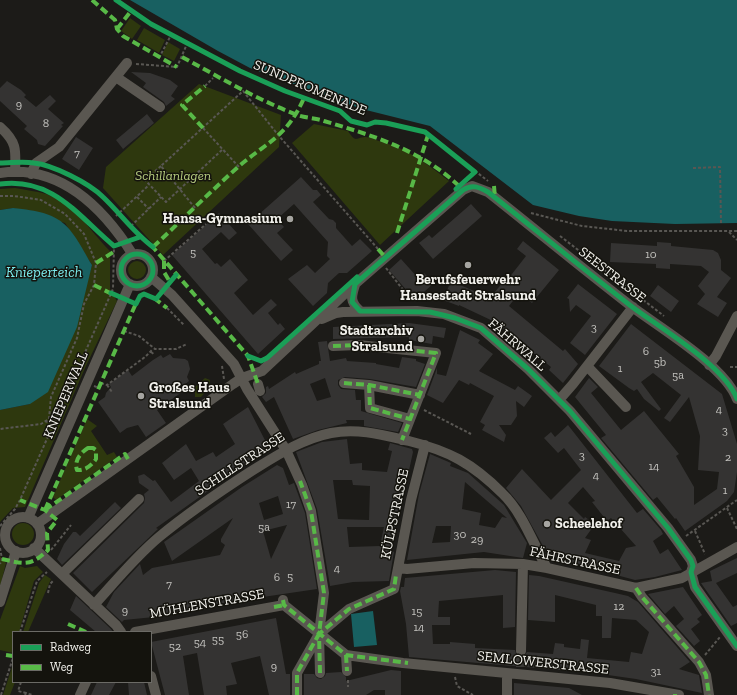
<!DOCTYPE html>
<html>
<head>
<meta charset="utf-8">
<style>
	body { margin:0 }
	#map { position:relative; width:737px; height:695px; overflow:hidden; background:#1c1b18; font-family:"Zilla Slab",serif }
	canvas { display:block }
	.legend { position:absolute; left:12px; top:631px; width:140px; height:52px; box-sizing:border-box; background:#14130d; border:1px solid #6c6b66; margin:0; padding:5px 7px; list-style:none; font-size:12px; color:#f1f0eb }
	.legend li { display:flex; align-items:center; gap:8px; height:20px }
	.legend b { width:20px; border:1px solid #6c6b66 }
</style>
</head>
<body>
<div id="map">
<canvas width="737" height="695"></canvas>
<ul class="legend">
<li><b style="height:5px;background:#1a9f57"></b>Radweg</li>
<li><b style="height:5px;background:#58b947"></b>Weg</li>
</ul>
</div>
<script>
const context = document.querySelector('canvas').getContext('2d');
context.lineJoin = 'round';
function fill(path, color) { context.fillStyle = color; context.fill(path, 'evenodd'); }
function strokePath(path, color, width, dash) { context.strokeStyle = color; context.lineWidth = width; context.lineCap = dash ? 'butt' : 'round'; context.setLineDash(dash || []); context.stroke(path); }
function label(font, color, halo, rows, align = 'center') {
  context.font = font + ' "Zilla Slab",serif'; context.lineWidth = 3; context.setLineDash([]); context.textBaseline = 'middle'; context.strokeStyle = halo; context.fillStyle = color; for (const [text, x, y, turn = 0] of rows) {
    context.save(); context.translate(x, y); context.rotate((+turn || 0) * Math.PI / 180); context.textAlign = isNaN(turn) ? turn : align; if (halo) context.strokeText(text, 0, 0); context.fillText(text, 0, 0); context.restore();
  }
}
fill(new Path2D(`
	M130,18L141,26L132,39L121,31Z
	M144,28L165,40L159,53L137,40Z
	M168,42L180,49L174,61L162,55Z
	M199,84L281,115L279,147L163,255L103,188L106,167Z
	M314,124L348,131C356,143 355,138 365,137C370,137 386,144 392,145C413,153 431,167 449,181L380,245L292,143Z
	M15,188C25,190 36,191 46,194C74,203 90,231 110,251V289L117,301L85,368L25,507L13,508L0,522V410L30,404L83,296L92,265L65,223L13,208L0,210V189Z
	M128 270a9 9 0 1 1 18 0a9 9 0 1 1-18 0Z
	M205,378L210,380L209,388L201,397H195V387Z
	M87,419L97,426L91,431L107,455L114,452L117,457L56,500L53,497Z
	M12 534a11 11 0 1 1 22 0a11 11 0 1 1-22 0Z
	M0,556L6,563L0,587Z
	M20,566L25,568L37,566L43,572L34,581L19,632H13V653L0,650V620Z
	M45,575L51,579L28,632H23L39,583Z
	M13,664V682H15L10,695H3Z`), '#2e380e');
fill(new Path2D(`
	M130,0H737V223L675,224L612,221L579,216L533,205L430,126L362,109L250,68L218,51Z
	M13,208C64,213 68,223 92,265L77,327L48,392L30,404L0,410V210Z
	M373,611L377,645L354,647L351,614Z`), '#186061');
fill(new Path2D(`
	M131,72L150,73L170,80L178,86L171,96L175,99L166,106L164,102L143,87L146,83Z
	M7,81L21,90L26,95L24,97L36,107L50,95L56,101L48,109L64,123L61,125L63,126L45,146L38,144L37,140L24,129L27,126L0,101V88Z
	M147,114L154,123L123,149L116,140Z
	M76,137L93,148L79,170L62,159Z
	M301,177L313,190H317L321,195L313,202L329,219L333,220L336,223V228L352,246L360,239L372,251L347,273H339L328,283L327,293L313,306L288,279L307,265L315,273L330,259L327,256L328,242L294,204L277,219L284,227L277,233L293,250L281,261L248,224Z
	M471,204L482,216L433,259L419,243L429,235L432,238Z
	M219,213L237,233L229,240L221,232L202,249L215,264L217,263L221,267L230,259L248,280L234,293L253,315L271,299L277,305L268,313L278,325L280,323L285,329L258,354L172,255Z
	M523,241L559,270L532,303L519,293L509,306L563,351L565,349L578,364L563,383L549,370L551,367L495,322L459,305V306L443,300L451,281L490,298L503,282L505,283L526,256L517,249Z
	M657,242L671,243V246L713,250L718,253L721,260V270L731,278L717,297L727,303L718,317L697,304L705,294L698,286L709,272L701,266L670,264V269L656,268V264L610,262L611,243L657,246Z
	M401,259L418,278L424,273L434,283L415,300L389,270Z
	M578,284L617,314L585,355L570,343L591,316L576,305L570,312L569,299L567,298Z
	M658,285L679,301L671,312L650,296Z
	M409,323L446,328L444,338L433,336L432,344L409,340V337L333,339V327Z
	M631,324L722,394L737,444V472L734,492L727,501L685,531L676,518L675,519L657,497L653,500L601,438L606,435L575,397L589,378L598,387L591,393L621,430L644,411L679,454L676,456L694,487V505L717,489L719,472L698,470L700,436L689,397L670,422L664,418L681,395L653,373L641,382L661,409L659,411L644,399L637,389L634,391L629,388L599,366Z
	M460,330L480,340L478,343L493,354L479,371L515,390L518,386L532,396L524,407L516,401L517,416L511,425H499L506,435L504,442L482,430L485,425L480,422L494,396L470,383L469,385L459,380L443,403L427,395L437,368V374L446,376Z
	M327,341L330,361L346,358L347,361L376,363V364L399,368L402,357L416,359V361L425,364L416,387L370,379L345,377L338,380V385L341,389L355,390L356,400H361V411L402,423L398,432L364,426V420H346L347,423L318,430L293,439L274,397L266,402L262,397L266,393V387L268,386L269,389L295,372L296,374L319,364V361H321L318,342ZM325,378L331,397L317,401L310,384Z
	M170,354L173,358L185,359L188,361L190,369L187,377L189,381L183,386L186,389L157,410L166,423L146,437L138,425L127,428L120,433L98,402L105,397L106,393L111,387L109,384L128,370L132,376L153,360L161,355L163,358Z
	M248,407L270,450L216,483L207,490L208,491L156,528L158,529L92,592L73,573L144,503L145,498L144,494L149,490L139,483L138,476L144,474L153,481L155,480L171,502L199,481L191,468L174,480L162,463L186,444L196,461L213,452L216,457L235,444L223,424Z
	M568,425L637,513L643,509L661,530L663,534L653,541L660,554L668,549L682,570L655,577L635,580L564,561L550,554L543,546L521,506L506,488L522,469L551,500L581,470L564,448L558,453L544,438L551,432L555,437ZM583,487L595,501L592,502L607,521L611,518L636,546L626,548L619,561L585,553L591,540L585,538L595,524L585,517L584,519L568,503Z
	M347,439L350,464L362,463V470L387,472L392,451L388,450L390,443L412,449L413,452L408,475L406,474L394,531L392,551L394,552L389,581L353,582L330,586L317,509L296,452L322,442ZM333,480H352L353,485L370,486L369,520L338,519ZM347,527H384L380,546L349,547Z
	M430,454L451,463L450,466L468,473L504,505L527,543L523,558L484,552L407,560L419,494ZM465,482L507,518L502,517L495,528L479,525L481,513L462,509ZM436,526H451L450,542L432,543Z
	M277,465L283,468L289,485L294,483L305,513L317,589L229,602L154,617L124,620L122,622L106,607L114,592L140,564L143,575L152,568L220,555L225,545L221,542V539L233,518L172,561L164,542L242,487ZM278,496L283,514L264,520L259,503ZM287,525L271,559L263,531Z
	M115,502L121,508L62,565L57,559L64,544L73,532H76L80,536Z
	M737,558V573L716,583L733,607L737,605V623L731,626L701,583L712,581L710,571Z
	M495,570L516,572L515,627L503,628V595L439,601L438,617H450V625H432L433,644H450V642L475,644V648L515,650L516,654L521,657L524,656L527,652L553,654L555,643L564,644V647L580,649L581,639L589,640L587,658L629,662L631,652L642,654L649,632L636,620L612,618L611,638H602V616H596V605L555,595V622L528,620L529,575L539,576L615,593L628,596L638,602L690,662L679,669L699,675L702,693L636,679L594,673L409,657L406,624L400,591L401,587H404L405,578Z
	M683,587L702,615L697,619L700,622L691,629L700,641L694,646L676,626L684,619L674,606L665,614L648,594Z
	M76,596L111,629L113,632H96L70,610Z
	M276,618L286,674H290V695H269L260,656L231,663L237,684L226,686L227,695H204L197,653L183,656L189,695H165L151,642Z
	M391,670L401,671V695H385V690H374L366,695H304V674H314L317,678L321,679L325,676L326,673L341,672L346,677V681Z
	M97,682H116L109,695H91Z
	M128,682H144L147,695H129Z
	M514,683L569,688L582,695H514Z`), '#343332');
strokePath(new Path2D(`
	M521,667V651`), '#3c3b38', 10, [10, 5]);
strokePath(new Path2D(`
	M116,0L151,24L240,71L285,91L340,111L351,121L367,125L375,122L386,123L425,132L488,181
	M159,58L171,35
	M136,64L177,67L187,44
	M205,86L213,78
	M203,128L239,167
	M161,166L145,180L166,202L223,149
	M693,168L720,167L721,223
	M0,196H14L41,200L65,214L84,234L96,263L94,285L84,304L77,338L51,397L49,419L41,424L0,429
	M137,197L149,209
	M195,208L161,166L243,91L279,136L378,249
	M531,213L582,226L627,231H737
	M116,216L149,185
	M131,226L161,197
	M729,232L737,240
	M560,236L664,316
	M164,261L206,224
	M386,268L411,300
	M167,308L184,325
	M124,331L139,336L155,349H176L187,344
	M151,352L155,355
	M222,366L224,379
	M730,367H737
	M101,383L107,385L145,357L153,349
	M107,385L112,392
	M94,386L99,388
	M424,410L471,434
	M45,421L57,426
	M727,508L737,529
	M0,526L15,509L20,500L113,289L114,246
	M695,531L705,554
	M686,536L737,500
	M0,548L2,559L0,564
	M51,550L71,525
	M48,593L50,584L54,580
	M20,632L37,581L47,572
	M705,655L720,637
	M455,677L457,686L473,695
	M348,680V687
	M21,682L18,691L26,693
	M1,695L13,658
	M25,695L26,693L32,695`), '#595753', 2, [3, 2]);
strokePath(new Path2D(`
	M116,77L160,107
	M0,127C17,142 16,150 15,172
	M0,173C61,164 104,209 133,255
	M31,174L36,163L59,147L127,63
	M121 270a16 16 0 1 1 32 0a16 16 0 1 1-32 0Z
	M151,277L172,295L234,364L247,389L286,450L302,485L311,511L324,593L319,634L297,673V695
	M355,285C351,297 350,302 360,311
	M322,319L336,313L343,312L417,311L444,314L481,328L528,369L570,411L668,528L691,560L693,566L691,572L695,587L737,646
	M333,346L358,345L436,353L402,440
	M709,365L716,356L737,316
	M587,366L626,407
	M344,383L369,385L420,395
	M258,384L260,391
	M369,385L370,408L410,419
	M559,400L573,384L633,307
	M5 535a18 18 0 1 1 36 0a18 18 0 1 1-36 0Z
	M28,518L130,284
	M37,524L233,384L242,378L262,371L355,284L463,190L472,186L488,192C536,230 583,269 631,306C660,328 725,366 737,399
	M34,548L116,625L121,632
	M398,568L407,569L474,563L523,564L547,568L636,588L682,578L737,547
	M62,574L139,499
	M636,588L642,597L699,662L706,675L709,695
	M283,600L284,605L346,655L403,663L610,683L679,695
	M0,602L16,551
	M94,605C115,582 135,557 159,537C188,513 219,492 250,472C276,456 301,439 331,433C358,428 383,435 409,441C449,451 472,463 502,493C523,513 533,544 547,568
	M135,632L284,605
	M521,651L523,564
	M346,655L347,671
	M320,673L319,634L349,609L394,589L411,500L425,445
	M507,674V695
	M151,676L156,695
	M80,695L86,682`), '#5a5751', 10);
strokePath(new Path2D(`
	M92,0L115,20L117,29L123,36L177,67
	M117,29L131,11
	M182,57C219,77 256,99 295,114C304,118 315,118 324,121C374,136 421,150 459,186
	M203,128L182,105L205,86
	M494,186L495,198
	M397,233L428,135
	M151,245L248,356L258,384
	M153,247C182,220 209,193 238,167C267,142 287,137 304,98
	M378,249L385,257
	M164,261V272L170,282
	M96,263L115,251
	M94,285L114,295
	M154,298L167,308
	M333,346L358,345L436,353L402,440
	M344,383L369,385L420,395
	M369,385L370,408L410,419
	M88,448H93L96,450V459C92,465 85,471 77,470C74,461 80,453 88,448Z
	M45,510L137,301
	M45,510L125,454L128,459
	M2,559C24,564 30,567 48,550L47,533L57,520L45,510L20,500
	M636,588L642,597L699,662L706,675L709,695
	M283,600L284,605L346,655L408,663
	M274,607L284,605
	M68,624L86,632
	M6,655L13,656
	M346,655L347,671
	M320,673L319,634L349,609L394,589L396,575
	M297,695V673L319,634L324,593L311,511L300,481
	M675,695V694`), '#58b947', 4, [8, 4]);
strokePath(new Path2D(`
	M116,0L151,24L240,71L285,91L340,111L351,121L367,125L375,122L386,123L425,132L475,172L456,189
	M0,163C11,163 23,161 34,163C53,165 89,183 103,197C120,213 134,233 153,247
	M0,184C53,177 78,216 114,246L140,237
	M121 270a16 16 0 1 1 32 0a16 16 0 1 1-32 0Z
	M111,293L136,304L140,296L144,294L156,299L176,275
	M248,356L261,361L267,358L357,277
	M737,399C725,366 660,328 631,306C583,269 536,230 488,192C479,187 472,184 463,190L355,284L352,302L360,311L430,312L455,318L481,328L528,369L570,411L668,528L691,560L693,566L691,572L695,587L737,646`), '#1a9f57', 5);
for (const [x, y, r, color] of [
	[290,219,4,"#a6a5a1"],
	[468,265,4,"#a6a5a1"],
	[421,339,4,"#a6a5a1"],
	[141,396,4,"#a6a5a1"],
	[547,524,4,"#a6a5a1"]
]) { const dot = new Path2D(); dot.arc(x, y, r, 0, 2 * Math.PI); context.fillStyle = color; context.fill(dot); strokePath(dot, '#14130d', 1.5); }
label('12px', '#c2c1bd', null, [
	["9",19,105],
	["8",46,124],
	["7",77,154],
	["5",193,253],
	["10",651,255],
	["3",594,328],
	["6",646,352],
	["5b",660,363],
	["1",620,369],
	["5a",678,376],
	["4",719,410],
	["3",725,431],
	["3",582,456],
	["2",728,458],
	["14",654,467],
	["4",596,476],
	["1",725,491],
	["17",291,505],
	["5a",264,528],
	["30",460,535],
	["29",477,540],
	["4",337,569],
	["5",290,577],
	["6",277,578],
	["7",169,585],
	["12",619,607],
	["9",125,611],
	["15",417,612],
	["14",419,628],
	["56",242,635],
	["55",218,640],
	["54",200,643],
	["52",175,647],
	["9",274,667],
	["31",656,672]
]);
label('14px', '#f1f0eb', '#14130d', [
	["SUNDPROMENADE",310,88,23],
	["SEESTRASSE",612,275,38],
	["FÄHRWALL",517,345,41],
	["KNIEPERWALL",66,395,-67],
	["SCHILLSTRASSE",240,464,-33],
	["KÜLPSTRASSE",395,514,-78],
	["FÄHRSTRASSE",575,561,12],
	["MÜHLENSTRASSE",207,604,-10],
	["SEMLOWERSTRASSE",543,663,6]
]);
label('italic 14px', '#b4ca7e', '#14130d', [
	["Schillanlagen",173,176]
]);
label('bold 14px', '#f1f0eb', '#14130d', [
	["Hansa-Gymnasium",282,219],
	["Berufsfeuerwehr",468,280,"center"],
	["Hansestadt Stralsund",468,296,"center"],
	["Stadtarchiv",413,331],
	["Stralsund",413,347],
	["Großes Haus",149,388,"left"],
	["Stralsund",149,404,"left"],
	["Scheelehof",555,524,"left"]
], 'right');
label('italic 15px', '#7beaeb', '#14130d', [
	["Knieperteich",44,273]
]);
</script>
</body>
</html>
